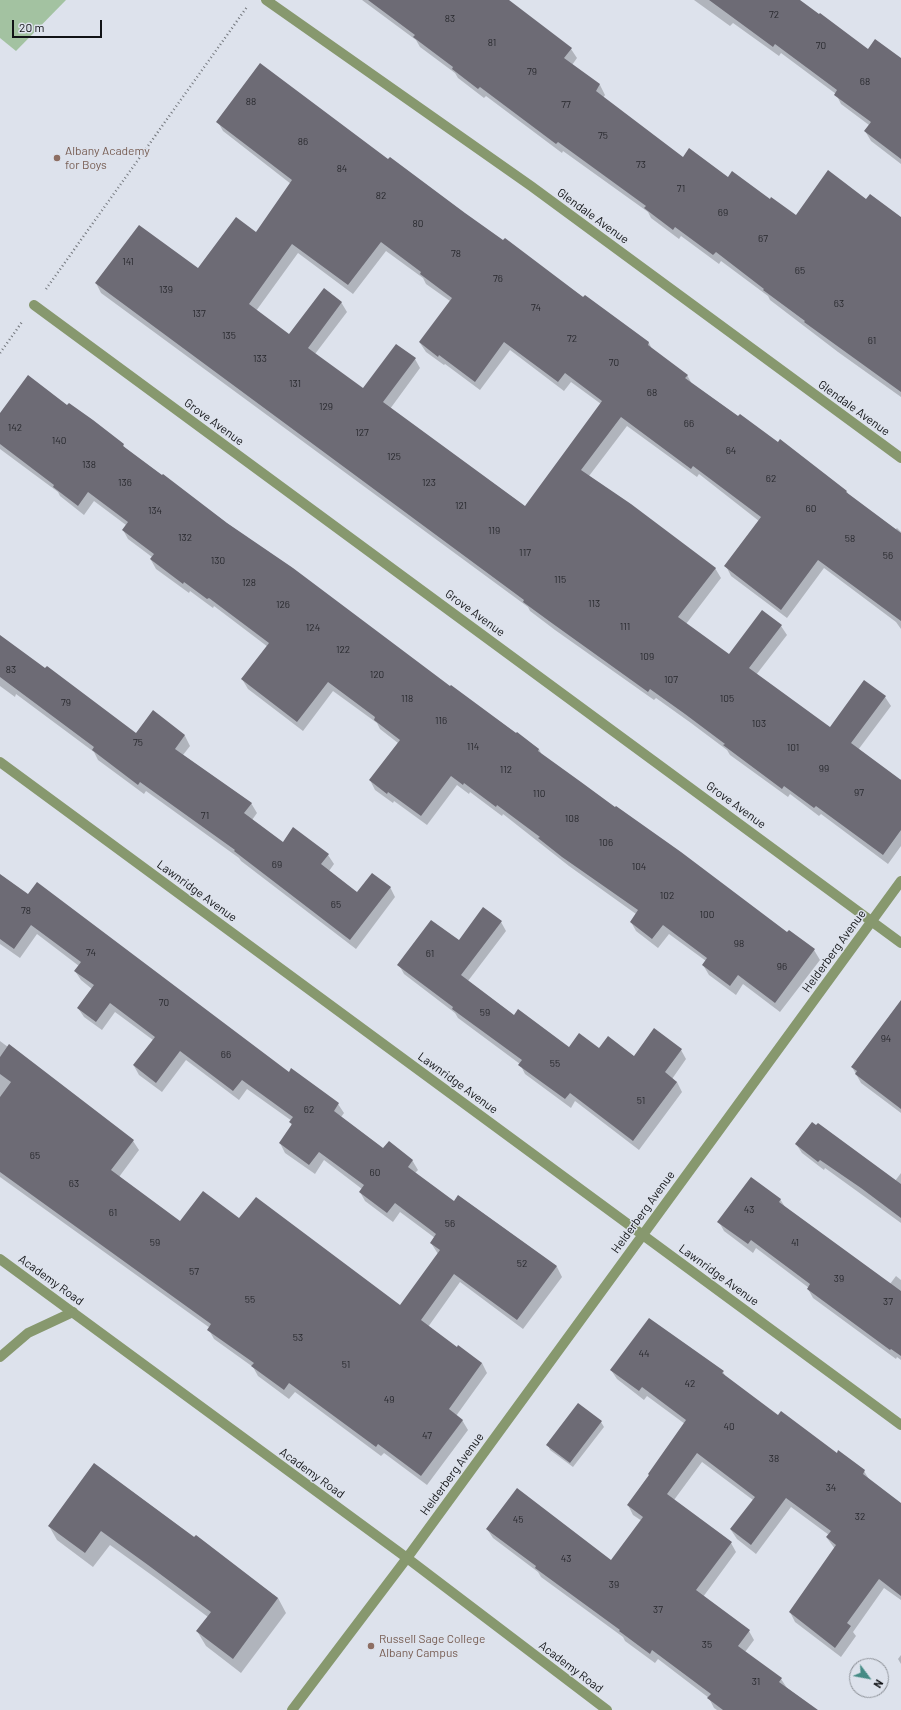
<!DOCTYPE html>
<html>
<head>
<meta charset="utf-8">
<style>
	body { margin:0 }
	#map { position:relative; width:901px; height:1710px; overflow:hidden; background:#dde2ec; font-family:Barlow,sans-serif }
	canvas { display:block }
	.north { position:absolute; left:849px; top:1658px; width:40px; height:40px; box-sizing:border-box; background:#dde2ec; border:1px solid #8b8f96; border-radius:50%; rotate:122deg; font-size:11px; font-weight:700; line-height:16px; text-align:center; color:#111316 }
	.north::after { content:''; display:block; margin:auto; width:14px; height:18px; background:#458b85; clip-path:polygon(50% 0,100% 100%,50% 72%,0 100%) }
	.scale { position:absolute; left:12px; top:20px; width:90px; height:18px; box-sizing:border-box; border:2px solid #111316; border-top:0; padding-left:5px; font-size:12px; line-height:14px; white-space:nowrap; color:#111316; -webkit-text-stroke:3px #dde2ec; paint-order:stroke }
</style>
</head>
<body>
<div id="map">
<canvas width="901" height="1710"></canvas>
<div class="north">N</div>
<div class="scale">20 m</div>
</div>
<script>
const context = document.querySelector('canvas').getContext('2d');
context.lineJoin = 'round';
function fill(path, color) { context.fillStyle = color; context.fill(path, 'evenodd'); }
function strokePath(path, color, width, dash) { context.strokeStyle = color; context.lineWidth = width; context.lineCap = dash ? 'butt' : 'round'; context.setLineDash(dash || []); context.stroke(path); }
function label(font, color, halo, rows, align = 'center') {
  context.font = font + ' Barlow,sans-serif'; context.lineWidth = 3; context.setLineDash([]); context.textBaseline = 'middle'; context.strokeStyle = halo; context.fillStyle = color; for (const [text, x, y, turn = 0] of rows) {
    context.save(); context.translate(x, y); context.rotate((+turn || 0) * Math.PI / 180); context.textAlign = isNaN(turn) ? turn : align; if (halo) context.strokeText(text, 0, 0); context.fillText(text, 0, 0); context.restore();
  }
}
fill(new Path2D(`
	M0,0H66L16,51L0,38Z`), '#a3c2a1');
fill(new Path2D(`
	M362,0H507L571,49L577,58L572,65L600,85L605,95L603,98L683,158L728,178L796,216L866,200L901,219V397L838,352L770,300L768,296L721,261L719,264L681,236L679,239L651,218L648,212L563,151L562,153L486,96L484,98L458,78L455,73L420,47L416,40Z
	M694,0H798L868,50L901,60V164L871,141L865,131L869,125L841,104L836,94L781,53L779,56L733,23L730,26Z
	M218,122L388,161L649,343L652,349L687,375L692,384L778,444L781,441L847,492L849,495L895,530L897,528L901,532V629L896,622L824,568L787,618L731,576L726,566L759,521L699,474L697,477L627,426L589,476L715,568L721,578L686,624L729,656L781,626L787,635L756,675L830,729L885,697L891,706L858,750L900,780L901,779V846L888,864L821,814L819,816L790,794L788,797L730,755L727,750L691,723L656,698L654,700L555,630L530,611L528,607L101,293L96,283L198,269L256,233L291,184L223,131ZM386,251L423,278L426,284L450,301L420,343L426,352L444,365L445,364L480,390L510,350L564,391L571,382L601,404L526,507L390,409L420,368L415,359L363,389L315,354L347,312L341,302L290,336L256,311L298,253L353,294Z
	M68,406L123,445L126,449L450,687L539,749L542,755L788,933L814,950L820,960L780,1012L743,984L736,995L709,975L703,965L706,961L669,934L658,948L636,931L631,922L636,914L569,866L503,814L502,816L470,792L469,794L457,785L427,825L394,801L393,803L375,790L370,780L398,743L380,729L377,723L333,691L303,731L248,689L242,679L268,647L214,606L213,608L190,591L189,593L156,569L151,560L152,557L128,539L123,530L126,525L94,501L84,515L60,496L58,492L0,449V414Z
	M0,637L136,734L153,712L185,736L190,746L183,755L251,803L257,813L252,820L283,843L328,855L334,864L329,871L357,893L390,887L395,897L356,949L241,861L239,858L146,791L144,794L98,760L94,752L16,694L15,697L0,686Z
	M0,875L28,896L289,1073L338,1104L344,1113L341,1117L384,1149L412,1160L418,1170L415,1173L454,1202L459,1196L557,1267L562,1277L523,1329L460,1282L428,1327L457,1349L482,1363L487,1373L456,1416L462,1420L468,1430L427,1485L384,1453L381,1456L295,1392L289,1399L258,1376L253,1367L214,1339L209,1330L210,1328L0,1177V1041L8,1047L9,1046L133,1141L139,1150L119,1177L180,1222L240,1220L401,1306L438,1254L431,1243L435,1238L400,1212L393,1222L365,1201L360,1192L362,1189L324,1160L315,1174L285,1153L280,1143L292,1126L290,1122L292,1121L247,1089L239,1100L186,1060L162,1092L139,1075L134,1066L153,1040L115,1012L102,1030L84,1017L78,1008L92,989L81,980L75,971L79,966L37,934L20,958L0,944Z
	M501,922L506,931L468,981L515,1016L569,1048L599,1049L634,1058L681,1050L686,1059L672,1079L677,1082L682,1092L639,1150L575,1101L571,1108L525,1074L520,1064L458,1018L455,1013L404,974L399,965L459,942Z
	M901,1020V1113L861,1083L852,1067Z
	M796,1144L895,1181L901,1173V1223L825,1168L824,1170L802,1153Z
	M780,1199L785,1207L890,1284L896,1276L901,1280V1360L897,1357L896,1359L813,1298L808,1289L809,1288L756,1248L753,1253L724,1231L719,1222Z
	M649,1319L723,1372L726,1377L778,1416L864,1471L870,1481L901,1504V1600L884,1588L853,1632L856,1636L841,1657L795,1622L790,1612L835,1549L827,1538L829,1535L791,1507L756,1554L737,1539L731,1530L753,1500L702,1462L674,1500L731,1543L736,1552L703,1597L749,1631L754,1640L745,1652L781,1679L787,1688L816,1710H717L714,1708L709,1698L658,1659L655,1663L625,1641L623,1637L541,1577L538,1572L493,1538L487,1529L612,1561L642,1521L633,1515L628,1505L685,1424L647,1396L644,1400L617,1379L611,1370Z
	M601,1422L604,1427L573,1467L550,1450L548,1445Z
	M94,1464L278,1598L286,1613L241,1673L206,1646L197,1631L208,1617L157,1579L110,1545L93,1567L57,1540L49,1526Z
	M901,1655V1664L898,1659Z`), '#0003');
fill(new Path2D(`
	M368,0H509L572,48L564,58L600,84L596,91L683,157L689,148L728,177L732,171L770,199L771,197L796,215L828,170L866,199L870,194L901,217V392L804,322L805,321L763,290L764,289L716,252L713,255L675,227L673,230L644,208L646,206L558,142L556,144L480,87L478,89L452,69L453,67L413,37L415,35Z
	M709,0H800L819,14L820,13L868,49L875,39L901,58V159L864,131L871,122L834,95L837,90L775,44L773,47Z
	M260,63L388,159L390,157L465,213L503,240L505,238L583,297L585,295L649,342L648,345L688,375L685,378L738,416L740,414L778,442L780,439L847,491L846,492L901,533V621L818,560L781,610L724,566L761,517L693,466L691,469L621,417L581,470L631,504L716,568L678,617L729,654L762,610L782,625L749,668L830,727L864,680L886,696L851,743L901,780V830L883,855L816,806L814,808L784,786L782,789L723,745L725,744L685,714L650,689L648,692L549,621L523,602L524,600L95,283L139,225L198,268L236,217L256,232L292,180L216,122ZM381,242L421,272L420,274L452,298L419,342L438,357L439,355L475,382L504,342L558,382L565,373L602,401L525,506L383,402L416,358L396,344L363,388L308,348L342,302L324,288L289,334L249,304L292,244L348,285Z
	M28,375L67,405L69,403L93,420L124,444L123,446L162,475L163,474L227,523L293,568L450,686L451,685L516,733L517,732L539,749L538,751L581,782L615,807L616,806L681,852L787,932L789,930L815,949L775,1003L738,975L730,986L702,965L707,958L663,925L652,939L630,922L638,910L562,857L538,838L540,837L497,805L496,807L464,783L463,785L451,776L421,816L388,792L387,794L369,780L400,740L374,720L375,717L328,682L297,722L241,679L269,643L209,598L207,599L184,582L183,584L150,559L154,554L122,530L128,522L88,492L78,506L53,487L54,485L0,444V413Z
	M0,635L45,668L47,666L136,733L153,710L185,735L175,749L252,803L244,813L283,842L293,827L329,854L321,864L357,892L372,873L391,887L350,940L234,851L235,850L140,782L138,785L92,750L94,747L0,677Z
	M0,874L28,894L37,882L289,1072L291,1068L339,1103L334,1111L383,1148L389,1141L413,1160L408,1167L454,1201L458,1195L557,1266L517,1320L454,1274L421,1320L457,1347L458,1345L482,1363L449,1409L463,1420L421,1476L378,1444L376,1447L289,1383L284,1390L251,1366L254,1363L207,1330L211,1324L0,1172V1097L11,1082L0,1074V1057L9,1044L134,1140L111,1170L180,1221L203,1191L239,1218L256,1197L400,1305L440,1250L430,1243L436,1234L395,1203L387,1213L359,1192L364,1185L319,1152L309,1165L279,1143L292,1124L289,1122L293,1117L242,1080L233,1091L180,1051L156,1083L133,1065L155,1037L110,1003L96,1022L77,1008L94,985L74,971L81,962L31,925L14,949L0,939Z
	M483,907L502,921L461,975L514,1015L518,1009L569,1047L579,1033L599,1048L608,1036L634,1056L654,1028L682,1049L665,1072L677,1082L633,1141L570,1093L565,1099L518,1065L522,1060L452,1009L453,1007L397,965L431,920L459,940Z
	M901,1000V1109L855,1074L857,1071L851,1067Z
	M812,1122L816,1125L818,1123L901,1184V1218L861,1188L820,1160L818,1162L795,1144Z
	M751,1177L781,1199L779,1202L901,1291V1356L891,1349L890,1350L807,1289L810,1284L751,1240L748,1244L717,1222Z
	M649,1318L724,1371L722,1373L778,1415L781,1411L837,1453L838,1450L865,1470L863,1474L901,1503V1596L879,1579L847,1623L851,1626L835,1648L789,1612L836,1545L826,1537L831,1531L786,1498L751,1545L730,1529L755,1497L697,1453L667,1494L732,1542L696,1590L750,1630L738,1646L782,1678L779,1682L818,1710H723L707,1698L711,1694L652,1650L650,1654L619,1631L620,1630L535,1568L536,1566L486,1529L517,1488L611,1560L643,1517L627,1505L649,1475L648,1474L686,1420L642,1387L639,1391L610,1370Z
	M578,1403L602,1421L570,1463L546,1445Z
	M94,1463L194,1537L196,1535L278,1598L233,1659L196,1631L211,1612L148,1565L101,1531L85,1553L48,1526Z`), '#6d6b75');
strokePath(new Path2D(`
	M46,289L247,7
	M0,353L22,322`), '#74787e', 2.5, [1, 3]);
strokePath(new Path2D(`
	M0,1357L28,1333L73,1312
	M292,1710L407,1558`), '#87986e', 10);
strokePath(new Path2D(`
	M266,0L531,186L901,458
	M34,305L901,943
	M0,762L901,1425
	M407,1558L901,881`), '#87986e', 10);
strokePath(new Path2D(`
	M0,1259L407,1558L607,1710`), '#87986e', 10);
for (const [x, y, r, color] of [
	[57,158,4,"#8d6e63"],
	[371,1646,4,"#8d6e63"]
]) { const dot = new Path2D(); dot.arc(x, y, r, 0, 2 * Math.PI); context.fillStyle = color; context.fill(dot); strokePath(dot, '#dde2ec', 1.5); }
label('10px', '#28292e', null, [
	["72",774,15],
	["83",450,19],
	["81",492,43],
	["70",821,46],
	["79",532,72],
	["68",865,82],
	["88",251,102],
	["77",566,105],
	["75",603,136],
	["86",303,142],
	["73",641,165],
	["84",342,169],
	["71",681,189],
	["82",381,196],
	["69",723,213],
	["80",418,224],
	["67",763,239],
	["78",456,254],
	["141",128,262],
	["65",800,271],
	["76",498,279],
	["139",166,290],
	["63",839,304],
	["74",536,308],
	["137",199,314],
	["135",229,336],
	["72",572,339],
	["61",872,341],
	["133",260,359],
	["70",614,363],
	["131",295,384],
	["68",652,393],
	["129",326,407],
	["66",689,424],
	["142",15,428],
	["127",362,433],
	["140",59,441],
	["64",731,451],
	["125",394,457],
	["138",89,465],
	["62",771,479],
	["136",125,483],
	["123",429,483],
	["121",461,506],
	["60",811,509],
	["134",155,511],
	["119",494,531],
	["132",185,538],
	["58",850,539],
	["117",525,553],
	["56",888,556],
	["130",218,561],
	["115",560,580],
	["128",249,583],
	["113",594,604],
	["126",283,605],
	["111",625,627],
	["124",313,628],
	["122",343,650],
	["109",647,657],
	["83",11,670],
	["120",377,675],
	["107",671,680],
	["118",407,699],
	["105",727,699],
	["79",66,703],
	["116",441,721],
	["103",759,724],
	["75",138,743],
	["114",473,747],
	["101",793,748],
	["99",824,769],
	["112",506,770],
	["97",859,793],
	["110",539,794],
	["71",205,816],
	["108",572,819],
	["106",606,843],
	["69",277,865],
	["104",639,867],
	["102",667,896],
	["65",336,905],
	["78",26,911],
	["100",707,915],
	["98",739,944],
	["74",91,953],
	["61",430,954],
	["96",782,967],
	["70",164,1003],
	["59",485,1013],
	["94",886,1039],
	["66",226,1055],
	["55",555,1064],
	["51",641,1101],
	["62",309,1110],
	["65",35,1156],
	["60",375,1173],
	["63",74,1184],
	["43",749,1210],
	["61",113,1213],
	["56",450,1224],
	["59",155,1243],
	["41",795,1243],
	["52",522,1264],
	["57",194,1272],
	["39",839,1279],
	["55",250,1300],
	["37",888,1302],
	["53",298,1338],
	["44",644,1354],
	["51",346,1365],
	["42",690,1384],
	["49",389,1400],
	["40",729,1427],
	["47",427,1436],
	["38",774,1459],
	["34",831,1488],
	["32",860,1517],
	["45",518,1520],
	["43",566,1559],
	["39",614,1585],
	["37",658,1610],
	["35",707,1645],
	["31",756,1682]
]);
label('12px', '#785e54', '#dde2ec', [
	["Albany Academy",65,151],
	["for Boys",65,165],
	["Russell Sage College",379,1639],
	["Albany Campus",379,1653]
], 'left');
label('12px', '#111316', '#dde2ec', [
	["Glendale Avenue",593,216,36],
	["Glendale Avenue",854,408,36],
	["Grove Avenue",214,422,36],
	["Grove Avenue",475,613,36],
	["Grove Avenue",736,805,36],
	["Lawnridge Avenue",197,891,36],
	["Helderberg Avenue",834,951,-54],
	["Lawnridge Avenue",458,1083,36],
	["Helderberg Avenue",643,1212,-54],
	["Lawnridge Avenue",719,1275,36],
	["Academy Road",51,1280,36],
	["Academy Road",312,1473,36],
	["Helderberg Avenue",452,1474,-54],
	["Academy Road",571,1667,37]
]);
</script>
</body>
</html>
